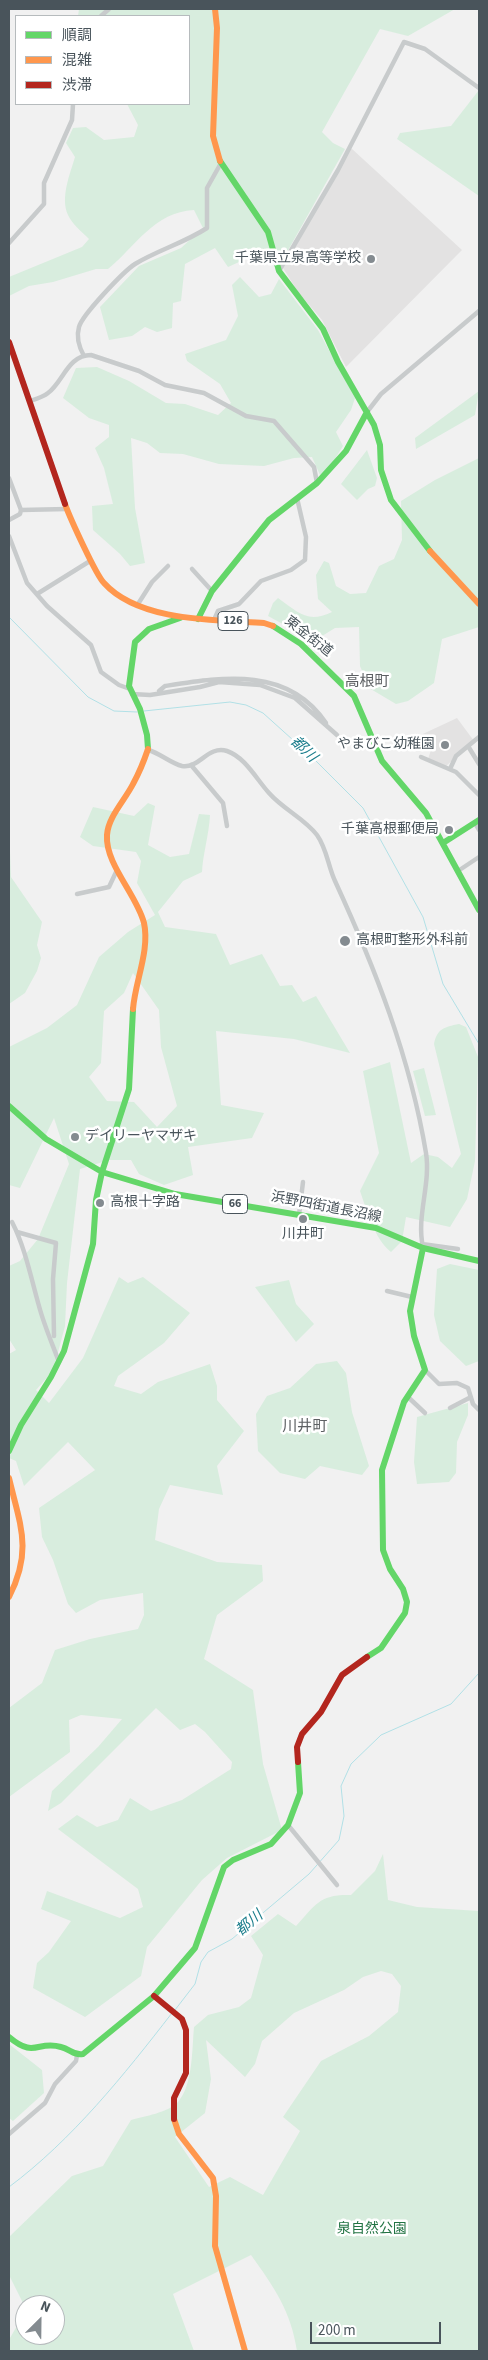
<!DOCTYPE html>
<html>
<head>
<meta charset="utf-8">
<style>
	body { margin:0 }
	#map { position:relative; width:488px; height:2360px; overflow:hidden; background:#f1f1f1; font-family:"Source Sans 3","Noto Sans JP",sans-serif }
	canvas { display:block }
	.frame { position:absolute; inset:0; border:10px solid #49545b; pointer-events:none }
	.legend { position:absolute; left:15px; top:15px; width:175px; height:90px; box-sizing:border-box; background:#fff; border:1px solid #b6bbbd; margin:0; padding:6px 9px; list-style:none; font-size:15px; color:#49545b }
	.legend li { display:flex; align-items:center; gap:10px; height:25px }
	.legend b { width:25px; border:1px solid #b6bbbd }
	.north { position:absolute; left:15px; top:2295px; width:50px; height:50px; box-sizing:border-box; background:#fff; border:1px solid #b6bbbd; border-radius:50%; rotate:23deg; font-size:14px; font-weight:700; line-height:20px; text-align:center; color:#49545b }
	.north::after { content:''; display:block; margin:auto; width:18px; height:22px; background:#848b90; clip-path:polygon(50% 0,100% 100%,50% 72%,0 100%) }
	.scale { position:absolute; left:310px; top:2322px; width:131px; height:22px; box-sizing:border-box; border:2px solid #49545b; border-top:0; padding-left:6px; font-size:15px; line-height:18px; white-space:nowrap; color:#49545b; -webkit-text-stroke:4px #fff; paint-order:stroke }
</style>
</head>
<body>
<div id="map">
<canvas width="488" height="2360"></canvas>
<div class="frame"></div>
<ul class="legend">
<li><b style="height:6px;background:#63d668"></b>順調</li>
<li><b style="height:6px;background:#ff974d"></b>混雑</li>
<li><b style="height:6px;background:#b3261e"></b>渋滞</li>
</ul>
<div class="north">N</div>
<div class="scale">200 m</div>
</div>
<script>
const context = document.querySelector('canvas').getContext('2d');
context.lineJoin = 'round';
function fill(path, color) { context.fillStyle = color; context.fill(path, 'evenodd'); }
function strokePath(path, color, width, dash) { context.strokeStyle = color; context.lineWidth = width; context.lineCap = dash ? 'butt' : 'round'; context.setLineDash(dash || []); context.stroke(path); }
function label(font, color, halo, rows, align = 'center') {
  context.font = font + ' "Source Sans 3","Noto Sans JP",sans-serif'; context.lineWidth = 5; context.setLineDash([]); context.textBaseline = 'middle'; context.strokeStyle = halo; context.fillStyle = color; for (const [text, x, y, turn = 0] of rows) {
    context.save(); context.translate(x, y); context.rotate((+turn || 0) * Math.PI / 180); context.textAlign = isNaN(turn) ? turn : align; if (halo) context.strokeText(text, 0, 0); context.fillText(text, 0, 0); context.restore();
  }
}
fill(new Path2D(`
	M351,148L462,250L346,367L322,320L298,292L283,268Z
	M457,718L474,741L445,767L428,759L431,750L410,740Z`), '#e3e2e2');
fill(new Path2D(`
	M79,9H455L408,36L380,29L322,132L333,143L345,149L282,261L248,258L228,267L215,248L185,264L181,301L173,303L172,328L157,332L145,327L132,336L109,340L100,307L139,266L181,248L203,228L194,210C154,212 136,246 108,269H96L53,282L29,286L9,296V277L82,247L89,239C82,232 72,224 68,215C60,198 70,174 75,157L66,143L73,128L86,127L104,140L134,137L138,125L127,104H189V16H78Z
	M479,90V196L397,139L400,133L451,126Z
	M240,277L259,297L271,294L279,279L318,330L355,398L351,410L336,432L343,446L326,473L320,475L312,457L294,458L264,466L219,464L183,454L160,453L147,443L131,438L135,508L145,563L130,566L120,554L93,530L92,506L113,504L104,468L95,448L109,437V425L89,418L63,398L76,368L97,367L129,381L166,403L185,404L218,415L231,403L220,384L187,361L185,354L226,340L238,316L232,285Z
	M479,391L475,415L416,449L415,438Z
	M367,450L377,478L375,486L368,489L357,500L341,484Z
	M479,458V627L442,639L434,683L408,701L396,704L369,688L360,666L359,627L335,628L314,641L268,616L273,603L278,598C298,612 307,624 332,612L318,599L316,575L324,561L329,563L336,586L350,594L366,593L379,566L394,559L402,540L401,501L435,480Z
	M148,803L155,806L148,845L170,857L189,854L199,814L210,815C209,835 203,853 202,872L183,881L158,912L165,927L216,934L230,965L262,954L280,986L292,985L303,1002L316,996L350,1053L294,1039L216,1031L221,1105L264,1113L252,1138L188,1147L193,1175L164,1185L139,1174L131,1160H109L80,1169L67,1283L65,1326L53,1371L36,1390L49,1403L83,1358L119,1277L128,1283L143,1277L190,1313L164,1343L118,1376L114,1386L141,1394L158,1382L210,1364L217,1386V1400L244,1431L217,1466L223,1495L170,1485L159,1509L155,1540L217,1562L262,1565L263,1581L217,1615L204,1659L253,1690L263,1764L282,1830L227,1858L202,1880L147,1947L141,1976L85,2017L33,1988L37,1963L49,1952L71,1921L41,1909L47,1891L120,1918L143,1907L138,1889L58,1829L77,1815L97,1827L118,1820L130,1798L151,1811L182,1800L231,1769L232,1762L205,1732L195,1724L180,1730L156,1708L61,1803L48,1811L52,1791L98,1747L122,1719L81,1715L69,1720L70,1752L9,1797V1708L42,1683L55,1650L90,1639L138,1629L144,1615L143,1593L100,1600L76,1613L68,1604L53,1560L42,1537L39,1508L95,1470L68,1442L24,1486L16,1461L9,1458V1354L16,1350L9,1339V1266L20,1261L38,1239L69,1164L54,1118L20,1188L9,1185V1047L47,1028L77,1005L99,957L128,932L155,915L137,883L141,861L136,852L93,846L80,837L93,807L134,816ZM133,973L159,1010L161,1047L177,1106L157,1127L134,1102L107,1101L89,1077L101,1063L104,1011L124,993Z
	M9,826L11,877L42,922L37,945L41,958L37,971L25,993L9,1004Z
	M459,1024L466,1027L478,1057L475,1161L467,1199L450,1227L406,1217L402,1241L391,1252C374,1238 367,1211 360,1191L379,1153L363,1071L390,1062L411,1163L424,1154L438,1157L452,1168L461,1154L434,1044C437,1029 444,1027 459,1024Z
	M424,1068L436,1115L425,1116L413,1071Z
	M450,1264L479,1270V1361L466,1366L440,1341L434,1315L437,1269Z
	M289,1280L296,1304L314,1324L296,1342L255,1287Z
	M337,1361L346,1373L352,1412L369,1466L362,1475L320,1466L305,1479L280,1473L258,1451L256,1414L267,1396L290,1388L316,1364Z
	M468,1403V1415L457,1442L456,1473L449,1482L417,1484L414,1462L417,1417Z
	M383,1854L388,1900L417,1907L479,1911V2351H297C291,2311 274,2287 251,2255L173,2294L194,2351H9L10,2338L25,2312L22,2301L9,2275L10,2236L72,2176L103,2166L131,2120C145,2116 167,2113 178,2102C193,2085 192,2049 194,2027L208,2015L239,2007L251,1998L263,1955L251,1936L278,1914L296,1926C316,1904 320,1894 351,1895L375,1871ZM381,1971L392,1974L401,1986L398,2012L369,2036L321,2061L283,2117L300,2131L263,2195L230,2177L209,2187L175,2137L205,2113L211,2079L206,2040L245,2077L255,2064L262,2041L294,2013L344,1990L363,1977ZM25,2305H55V2335H25Z
	M9,2044L42,2070L44,2093L13,2121L9,2118Z`), '#d8edde');
strokePath(new Path2D(`
	M9,617L88,697L114,711L137,712
	M144,711L230,702L246,705L263,713L313,758L363,808L423,917L443,984L479,1044
	M175,2010L195,1984L201,1962L208,1952L232,1939L309,1874L339,1840L344,1816L341,1786L351,1764L381,1735L451,1704L479,1673
	M9,2187C72,2140 124,2075 172,2013`), '#b1e0e6', 1);
strokePath(new Path2D(`
	M101,16L109,9
	M9,243L44,204V183L72,120L73,104
	M279,271L338,170L404,42L425,49L479,88
	M84,356C79,347 76,337 79,327C82,315 124,271 135,264C158,250 184,243 207,228V188L221,163
	M30,401C36,399 43,397 48,393C63,382 68,355 91,355L139,371L165,385L204,393L246,416L274,421L314,467L317,483
	M367,412L381,394L479,311
	M9,478L21,510
	M21,510L67,509
	M9,520L20,514L21,510
	M9,536L27,583L47,606L91,645L101,672L119,685L130,689
	M192,569L212,591
	M37,594L90,561
	M138,604L152,582L168,566
	M214,620L218,611L239,604L261,581L291,570L305,560L306,537L297,498
	M159,691L165,686C223,677 288,666 326,723
	M132,694L150,695L200,687L219,682L260,685L295,698L337,735
	M468,746L479,764
	M148,750C160,753 170,763 182,766C199,769 208,745 227,751C245,757 257,780 269,793C284,810 304,818 317,835C327,849 328,866 335,881C375,968 410,1057 426,1153C431,1184 416,1217 423,1247
	M421,757L456,772L479,795
	M191,765L223,803L227,826
	M450,769L456,756L479,737
	M475,823L479,830
	M458,871L479,857
	M77,894L109,887L117,870
	M299,1215L303,1182
	M12,1222C25,1247 31,1278 39,1306C44,1325 52,1343 59,1362
	M17,1232L56,1243L53,1279L54,1336
	M422,1244L458,1249
	M387,1291L412,1297
	M425,1370L439,1384L457,1383L468,1388L473,1404L479,1410
	M408,1397L425,1413
	M450,1408L471,1397
	M288,1825L337,1885
	M9,2134L45,2103L55,2084L76,2061L77,2055`), '#c8cbcc', 4.5);
strokePath(new Path2D(`
	M220,161L268,232L279,271L323,329L338,362L374,425L380,445L381,470L391,500L430,551
	M198,619L212,591L269,520L317,483L346,451L367,412
	M273,626L301,644L354,696L382,761L426,813L479,910
	M148,749L147,735L140,709L129,686L135,642L149,629L180,618
	M443,843L479,820
	M9,1106L46,1139L102,1172L175,1194L376,1228L423,1248L479,1261
	M9,1451L21,1425L51,1377L64,1351L93,1244L96,1200L102,1172L129,1089L133,1009
	M367,1657L381,1648L405,1613L407,1602L403,1589L390,1569L383,1550L382,1470L404,1402L425,1370L414,1336L410,1311L423,1248
	M9,2037C35,2059 37,2040 61,2047C70,2049 74,2056 83,2054L154,1996L195,1948L224,1867L233,1860L271,1844L288,1825L300,1793L298,1762`), '#63d668', 6);
strokePath(new Path2D(`
	M215,9L217,28L213,136L220,161
	M65,504C70,518 96,575 104,583C139,622 216,620 264,623L273,626
	M430,551L479,604
	M133,1009C135,982 150,950 144,923C137,895 105,864 107,835C108,817 125,800 133,784C139,773 144,761 148,749
	M9,1478C20,1525 33,1550 9,1597
	M174,2119L179,2134L213,2178L216,2196L215,2246L245,2351`), '#ff974d', 6);
strokePath(new Path2D(`
	M9,342L65,504
	M298,1762L297,1747L302,1734L321,1712L342,1675L367,1657
	M154,1996L182,2019L186,2030V2073L174,2098V2119`), '#b3261e', 6);
for (const [x, y, r, color] of [
	[371,259,5,"#848b90"],
	[445,745,5,"#848b90"],
	[449,830,5,"#848b90"],
	[345,941,6,"#848b90"],
	[75,1137,5,"#848b90"],
	[100,1203,5,"#848b90"],
	[303,1219,5,"#848b90"]
]) { const dot = new Path2D(); dot.arc(x, y, r, 0, 2 * Math.PI); context.fillStyle = color; context.fill(dot); strokePath(dot, '#fff', 2); }
for (const [x, y, w] of [
	[233,621,30],
	[235,1204,25]
]) { const box = new Path2D(); box.roundRect(x - w / 2, y - 9.5, w, 19, 4); context.fillStyle = '#fff'; context.fill(box); strokePath(box, '#49545b', 1); }
label('bold 12px', '#49545b', null, [
	["126",233,621],
	["66",235,1204]
]);
label('14px', '#49545b', '#fff', [
	["千葉県立泉高等学校",361,259],
	["やまびこ幼稚園",435,745],
	["千葉高根郵便局",439,830],
	["高根町整形外科前",356,941,"left"],
	["デイリーヤマザキ",85,1137,"left"],
	["高根十字路",110,1203,"left"],
	["川井町",303,1235,"center"]
], 'right');
label('14px', '#49545b', '#fff', [
	["東金街道",308,637,38],
	["浜野四街道長沼線",326,1208,11]
]);
label('14px', '#227444', '#fff', [
	["泉自然公園",372,2230]
]);
label('15px', '#5d6063', '#fff', [
	["高根町",367,683],
	["川井町",305,1428]
]);
label('italic 15px', '#1c7e8c', '#fff', [
	["都川",303,750,44],
	["都川",250,1924,-40]
]);
</script>
</body>
</html>
